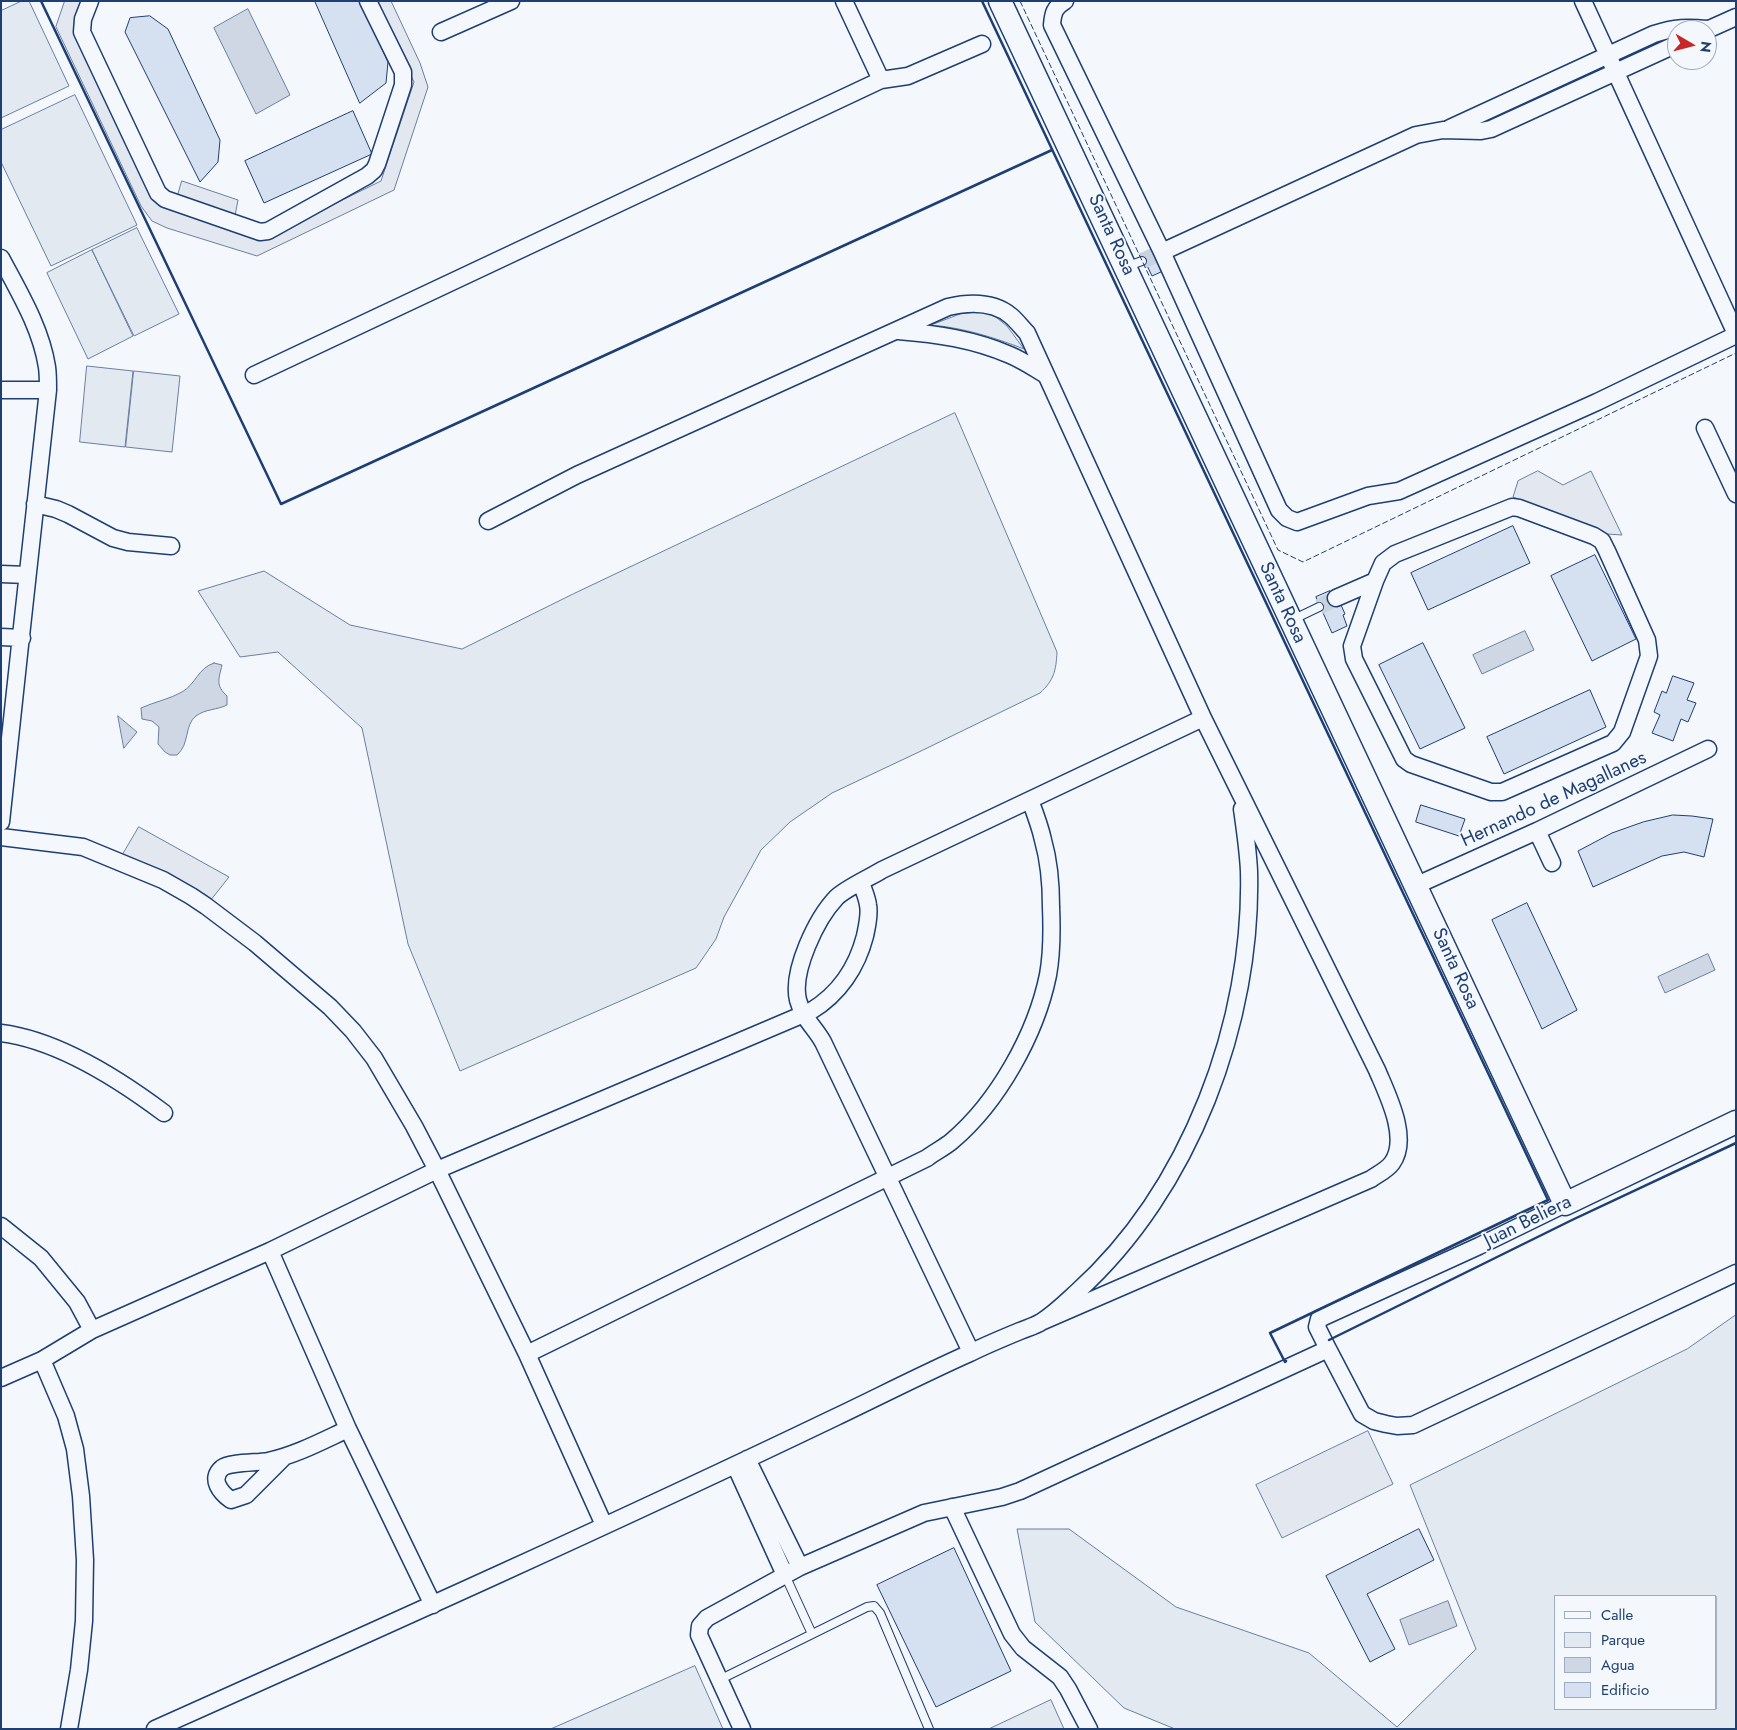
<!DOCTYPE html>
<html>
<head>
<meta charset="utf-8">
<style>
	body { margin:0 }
	#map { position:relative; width:1737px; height:1730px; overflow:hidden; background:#f4f7fb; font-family:Jost,sans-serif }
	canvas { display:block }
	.frame { position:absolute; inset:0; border:2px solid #1d3f73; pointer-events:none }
	.legend { position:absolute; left:1554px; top:1595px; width:162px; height:115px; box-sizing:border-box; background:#f4f7fb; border:1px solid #9eadc5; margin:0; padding:6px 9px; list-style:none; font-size:15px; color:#1d3f73 }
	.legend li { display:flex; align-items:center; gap:10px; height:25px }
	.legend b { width:25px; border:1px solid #9eadc5 }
	.north { position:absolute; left:1667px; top:20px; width:50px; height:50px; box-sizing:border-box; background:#f4f7fb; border:1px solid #9eadc5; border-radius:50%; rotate:98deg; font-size:14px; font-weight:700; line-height:20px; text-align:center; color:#1d3f73 }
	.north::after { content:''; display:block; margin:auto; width:18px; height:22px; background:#c62828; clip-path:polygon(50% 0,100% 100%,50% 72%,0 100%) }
</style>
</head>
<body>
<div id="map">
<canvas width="1737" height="1730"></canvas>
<div class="frame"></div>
<ul class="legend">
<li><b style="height:6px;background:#f4f7fb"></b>Calle</li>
<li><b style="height:14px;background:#e3e9f0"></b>Parque</li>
<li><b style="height:14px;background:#cfd7e4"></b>Agua</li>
<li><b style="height:14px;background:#d5e0f0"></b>Edificio</li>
</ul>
<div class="north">N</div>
</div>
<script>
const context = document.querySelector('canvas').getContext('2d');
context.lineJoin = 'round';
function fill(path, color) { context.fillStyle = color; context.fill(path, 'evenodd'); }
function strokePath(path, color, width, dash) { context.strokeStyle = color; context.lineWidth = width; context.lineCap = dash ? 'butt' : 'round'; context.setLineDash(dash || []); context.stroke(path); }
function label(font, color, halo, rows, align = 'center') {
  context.font = font + ' Jost,sans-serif'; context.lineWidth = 4; context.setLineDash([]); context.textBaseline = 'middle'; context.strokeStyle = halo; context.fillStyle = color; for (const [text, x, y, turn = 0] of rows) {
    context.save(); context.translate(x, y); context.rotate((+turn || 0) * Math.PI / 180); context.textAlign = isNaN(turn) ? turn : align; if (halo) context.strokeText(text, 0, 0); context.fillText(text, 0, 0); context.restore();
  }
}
const green = new Path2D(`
	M22,1H29L69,86L1,118V11Z
	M75,95L137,225L51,266L1,162V130Z
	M137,228L179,314L134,336L92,250Z
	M92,250L133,336L88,359L47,273Z
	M976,312L992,314L1007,326L1024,349C993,337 964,328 931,325L960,314Z
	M87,366L133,371L125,447L80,442Z
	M134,371L180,376L172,452L126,447Z
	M955,413L1057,652C1056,671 1054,680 1040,693L921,751L832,793L790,822L761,850L724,917L716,939L696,968L460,1071L408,944L362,728L278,652L240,657L198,591L264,571L350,625L462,649L573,594Z
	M1736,1315V1729H1175L1124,1708L1035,1622L1017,1529H1069L1176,1607L1309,1653L1397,1727L1476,1649L1410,1485L1687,1349ZM1556,1596H1716V1709H1556Z
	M695,1666L723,1729H551Z
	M1051,1700L1064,1729H989Z`);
fill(green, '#e3e9f0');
strokePath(green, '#687fa3', 1);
const parking = new Path2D(`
	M65,1H84L75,24L157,203L271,235L381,181L414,82L375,1H391L420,63L428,87L394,190L257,256L167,228L152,221L141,206L56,27Z
	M182,181L238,200L234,221L176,202Z
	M1538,471L1563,485L1591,471L1622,535L1607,534L1513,497L1518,481Z
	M139,827L229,877L206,906L119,861Z
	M1368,1431L1393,1484L1282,1538L1256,1485Z`);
fill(parking, '#e3e8f0');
strokePath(parking, '#687fa3', 1);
const water = new Path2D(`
	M248,9L290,95L256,114L214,28Z
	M1525,631L1534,650L1482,674L1473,655Z
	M214,663L222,665C219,679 215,685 227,696V705C217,710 205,709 196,716C184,725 190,744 177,755H170L165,752L158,744L159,727L152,721L142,719L141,708C154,702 170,699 182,692C196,684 198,668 214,663Z
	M118,716L137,732L124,748Z
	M1708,954L1715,970L1665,993L1658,977Z
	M1448,1601L1457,1626L1409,1645L1400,1620Z`);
fill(water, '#cfd7e4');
strokePath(water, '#687fa3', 1);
const building = new Path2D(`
	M315,1H360L388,62L386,83L360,103Z
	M150,16L168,29L220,140L218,162L200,182L125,32L130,18Z
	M353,111L372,154L264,203L245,161Z
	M1153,250L1163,271L1152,276L1142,255Z
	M1513,526L1530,563L1428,610L1411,573Z
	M1595,555L1636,639L1592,661L1551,576Z
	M1330,591L1337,607L1341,605L1345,614L1343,615L1347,626L1332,633L1316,597Z
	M1423,643L1465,728L1420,749L1379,665Z
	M1673,676L1694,683L1687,700L1696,703L1688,722L1681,719L1673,741L1652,733L1660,715L1654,712L1662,691L1666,693Z
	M1590,690L1606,727L1504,774L1487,737Z
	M1421,805L1465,819L1459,836L1416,822Z
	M1673,815L1692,816L1713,819L1704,857L1684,852L1662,856L1593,887L1578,851L1612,833L1643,822Z
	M1527,903L1577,1010L1542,1029L1492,920Z
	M1419,1529L1434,1560L1367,1594L1395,1649L1370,1662L1326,1576Z
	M954,1548L1011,1671L936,1707L877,1585Z`);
fill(building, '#d5e0f0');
strokePath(building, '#1d3f73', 1);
strokePath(new Path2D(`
	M1142,261L1162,252
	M1319,607L1336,598`), '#c9d2e0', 16, [16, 8]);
const lane = new Path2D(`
	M1128,266L1142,261
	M1292,620L1319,607
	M785,1575L812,1634
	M719,1680L867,1607L874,1606L880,1613L929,1729`);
const street = new Path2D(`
	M90,1L83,19L82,32L158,193L165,199L260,232L268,231L367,176L374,170L377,164L403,85V72L368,1
	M844,1L881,80
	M1065,1C1054,8 1053,13 1052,25L1162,252L1279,510L1287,518L1297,522L1368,496L1399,491L1597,402L1736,335
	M1583,1L1736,334
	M1707,30L1736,17
	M441,32L511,1
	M1450,128L1654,34C1675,27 1687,27 1709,29
	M1162,252L1416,135L1443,130L1481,131L1491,129L1677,44
	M1,258C19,292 41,328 47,367C48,374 48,383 48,390C31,534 17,678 1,822
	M898,331C937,334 973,339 1010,355C1022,360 1034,368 1046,375
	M254,375L881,80L908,76L982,44
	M1,390H48
	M1705,428L1736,494
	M35,504L56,509L68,514L113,538L128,542L171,546
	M488,521L577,475L948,307C970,302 993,301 1011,316C1017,321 1022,328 1027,333L1203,718L1377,1070C1387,1094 1410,1138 1392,1163C1387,1170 1378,1174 1371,1179L1041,1322
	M1,574L27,575
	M1336,598L1375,581L1383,563L1395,554L1512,507L1519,508L1594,536L1602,541L1607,551L1647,640L1649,656L1622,732L1613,743L1502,792H1491L1411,764L1404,759L1354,659L1352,646L1375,581
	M1,637L22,638
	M1537,831L1552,863
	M1,837L83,847L163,880L191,896L206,906L255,943L330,1007L353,1031L374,1058L414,1126L437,1170L527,1354L604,1525
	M1417,885L1537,831L1708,749
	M1,1033C57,1040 120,1080 164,1113
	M1,1226L41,1258L77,1302L92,1330
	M270,1251L348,1429L433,1605
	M1328,1349L1362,1414L1374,1421L1386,1424L1397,1426L1413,1425L1736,1273
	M971,1352L823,1042C814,1026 803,1019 798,1000C791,971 817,918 836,898C844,889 871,877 882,870L1203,718
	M527,1354L927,1158C935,1152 945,1147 952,1141C998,1102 1036,1034 1048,975C1052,953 1052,930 1051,907C1051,885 1049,861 1043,840C1040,826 1035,813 1030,800
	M42,1360L66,1416L75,1449L81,1496L85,1560L84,1621L79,1670L69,1729
	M1,1378L42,1360L92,1330L270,1251L437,1170L811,1011C839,994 857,967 865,936C867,926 870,915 868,905C867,897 863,889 861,882
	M283,1458L246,1495L231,1500C221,1493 209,1479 222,1468C230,1462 257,1463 268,1461C296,1455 322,1441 348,1429
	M747,1459L800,1567
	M735,1465L785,1575
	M952,1507L1012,1634L1023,1648L1060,1677L1068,1689L1089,1729
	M155,1729C383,1627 611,1525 836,1417C880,1396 925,1373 970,1353C986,1345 1003,1338 1020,1331C1027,1328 1035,1326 1041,1322C1054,1314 1066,1302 1077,1292C1190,1190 1253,1022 1249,871C1248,850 1245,830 1242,809
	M742,1729L699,1635L700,1626L707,1618L800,1567L924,1513L1002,1497L1020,1491L1328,1349L1317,1327L1319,1319L1479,1246L1565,1204`);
const secondary = new Path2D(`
	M1000,1L1565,1204L1736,1122`);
strokePath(lane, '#1d3f73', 10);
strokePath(street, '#1d3f73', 19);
strokePath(secondary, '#1d3f73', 25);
strokePath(lane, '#f4f7fb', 8);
strokePath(street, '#f4f7fb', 16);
strokePath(secondary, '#f4f7fb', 22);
strokePath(new Path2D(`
	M1020,1L1278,550L1303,562L1736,353`), '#1d3f73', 1, [6, 2.5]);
strokePath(new Path2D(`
	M41,1L281,504L1052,150
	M982,1L1548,1200L1270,1333L1285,1362L1286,1361
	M1329,1340L1572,1220L1736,1143`), '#1d3f73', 2.5);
label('19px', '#1d3f73', '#f4f7fb', [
	["Santa Rosa",1111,235,65],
	["Santa Rosa",1282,603,65],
	["Hernando de Magallanes",1554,800,-25],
	["Santa Rosa",1455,969,65],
	["Juan Beliera",1528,1222,-26]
]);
</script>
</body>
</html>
